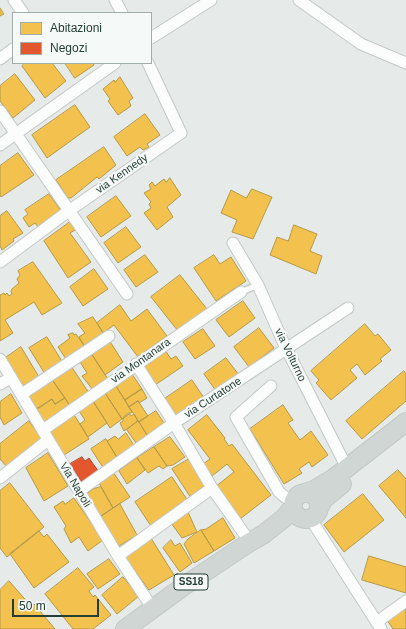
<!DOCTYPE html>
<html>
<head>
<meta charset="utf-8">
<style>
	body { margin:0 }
	#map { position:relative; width:406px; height:629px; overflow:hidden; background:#e6ebe9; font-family:Arial,sans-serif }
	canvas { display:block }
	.legend { position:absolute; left:12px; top:12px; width:140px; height:52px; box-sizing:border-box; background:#f5f9f7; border:1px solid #a1aeaa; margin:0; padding:5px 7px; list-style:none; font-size:12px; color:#243e36 }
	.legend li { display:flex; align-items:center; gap:8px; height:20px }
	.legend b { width:20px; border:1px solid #a1aeaa }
	.scale { position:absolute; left:12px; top:599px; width:87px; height:18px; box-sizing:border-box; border:2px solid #243e36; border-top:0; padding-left:5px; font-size:12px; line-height:14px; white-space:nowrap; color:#243e36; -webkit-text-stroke:3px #f5f9f7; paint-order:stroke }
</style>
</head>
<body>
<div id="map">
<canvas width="406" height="629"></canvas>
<ul class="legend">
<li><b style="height:11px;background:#f2c14e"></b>Abitazioni</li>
<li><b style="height:11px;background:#e4572e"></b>Negozi</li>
</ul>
<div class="scale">50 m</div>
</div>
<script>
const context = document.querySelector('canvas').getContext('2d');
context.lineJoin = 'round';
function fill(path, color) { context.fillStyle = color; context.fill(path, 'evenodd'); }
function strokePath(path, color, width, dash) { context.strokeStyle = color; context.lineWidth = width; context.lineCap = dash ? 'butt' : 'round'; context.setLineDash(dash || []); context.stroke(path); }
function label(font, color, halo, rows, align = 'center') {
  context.font = font + ' Arial,sans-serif'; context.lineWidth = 4; context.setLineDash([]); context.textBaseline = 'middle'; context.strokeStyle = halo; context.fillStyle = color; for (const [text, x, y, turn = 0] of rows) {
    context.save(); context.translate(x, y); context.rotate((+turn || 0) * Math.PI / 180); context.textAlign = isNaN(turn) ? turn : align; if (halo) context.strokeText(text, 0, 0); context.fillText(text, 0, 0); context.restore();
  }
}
const homes = new Path2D(`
	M0,8L4,14L0,16Z
	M25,63H52L66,81L45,98L22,66Z
	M65,63H93L94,65L75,78Z
	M15,74L35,100L13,118L0,101V86Z
	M120,77L133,98L129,101L131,106L118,115L108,101L110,99L103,89L114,80L115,82Z
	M75,105L90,127L47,158L32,135Z
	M145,114L160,135L147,144L149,147L143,150L140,147L127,156L114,137Z
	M104,147L116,165L99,179L97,177L71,198H68L56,180Z
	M18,153L34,175L1,197L0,195V166Z
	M170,178L181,195L167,207L173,217L157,230L144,213L151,208L149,204L151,202L144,193L151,189L149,185L152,182L155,186L164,179L166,182Z
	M252,189L272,197L253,239L232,232L237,220L221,213L231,190L246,198Z
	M49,194L62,212L39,228L35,223L29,227L23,218L28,214L25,210Z
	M116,196L131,216L101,237L87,217Z
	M7,211L23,233L13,239L14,241L2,250L0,246V216Z
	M70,222L75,230L70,233L91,262L68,278L44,241Z
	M294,225L317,234L310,251L322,256L316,274L270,255L277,237L288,241Z
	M126,227L141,247L118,263L104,243Z
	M145,255L158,272L136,287L124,270Z
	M214,255L220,264L231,257L246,281L216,301L194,268Z
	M33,262L62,303L42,315L34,302L5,320L13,333L0,341V295L4,293L5,295L7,293L9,296L12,294L11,291L12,289L19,283L17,279L20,275L18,271Z
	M94,269L108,289L83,306L70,287Z
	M180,275L207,309L178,331L151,297Z
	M243,301L255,318L229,337L216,320Z
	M120,305L131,321L147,309L167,336L138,357L114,325L103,333L97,323Z
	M93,317L104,334L85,347L79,337L85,333L78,324Z
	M365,324L375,336L378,334L391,350L380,359L382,361L365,375L357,364L350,370L357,378L331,400L316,383L319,380L311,371Z
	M259,328L274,348L249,367L234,347Z
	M203,329L215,346L195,359L183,342Z
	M73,333L74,335L76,334L85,347L66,359L58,347L70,338L68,335Z
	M47,337L63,363L45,374L29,348Z
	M109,340L123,362L105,375L91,353Z
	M21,347L39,377L22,388L4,359Z
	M165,350L171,359L176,356L183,366L155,385L142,365Z
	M91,353L108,379L93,390L82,376L87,373L80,362Z
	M226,358L239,375L216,391L204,374Z
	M71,366L89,393L70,406L51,378Z
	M404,371L406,374V401L362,439L346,421Z
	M132,374L142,389L125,400L116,386Z
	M51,378L65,398L55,404L52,399L36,409L27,396Z
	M192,380L204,398L176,418L163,400Z
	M116,386L132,412L122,419L105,393Z
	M142,389L147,398L139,403L138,401L129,407L125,400Z
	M105,393L122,419L110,428L93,401Z
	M11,394L22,413L4,425L0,417V402Z
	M65,398L70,406L44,422L36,410L52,399L55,404Z
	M93,401L107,423L88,437L80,424L85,420L79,411Z
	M138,401L148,416L139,422L129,407Z
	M283,405L293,420L288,423L300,440L311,431L328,455L312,467L309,462L299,469L302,473L284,484L250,429Z
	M156,411L166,426L149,438L139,422Z
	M73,413L89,439L64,455L49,431Z
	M129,413L131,416L134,414L138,421L124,431L120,423L123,421V418Z
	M207,415L225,438L224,439L229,446L232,444L271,495L240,519L215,487L234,472L227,464L212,476L203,464L210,459L188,430Z
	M29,421L42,439L7,467L0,459V444Z
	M138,421L149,438L138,446L127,430Z
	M126,433L135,447L118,459L107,441L115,436L118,439Z
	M170,437L185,457L173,465L167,466L154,447Z
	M106,439L118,459L104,469L91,449Z
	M154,447L167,466L163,469L159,466L148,473L137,458Z
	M48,453L68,486L44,501L26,468Z
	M137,458L145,470L127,484L119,471Z
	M189,459L206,487L191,498L172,469Z
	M398,470L406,479V518L379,486Z
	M113,472L130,497L113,508L99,483Z
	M172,477L188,501L151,526L135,502Z
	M10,483L44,527L7,557L0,548V491Z
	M101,487L113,508L100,517L85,495L93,489Z
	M363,494L384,520L344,552L324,525Z
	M74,498L103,540L88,551L79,537L71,543L64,529L66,526L54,507L63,501L65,504Z
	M120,504L137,535L119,546L100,517Z
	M188,512L197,532L182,538L171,523Z
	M223,518L235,538L214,551L201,530L206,529Z
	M201,530L214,551L194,563L184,544L188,539Z
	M39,531L44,537L47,534L69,562L34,588L10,554Z
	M149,535L174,575L149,590L123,555Z
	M171,540L175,546L180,543L192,563L180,572L163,548Z
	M369,556L406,567V593L362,580Z
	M109,559L120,574L98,589L87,574Z
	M78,568L94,587L89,591L93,597L95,595L111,615L93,629H73L45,594Z
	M123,577L139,596L117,614L102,595Z
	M9,581L31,606L34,604L55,629H0V590Z
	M406,607V629H393L387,620Z`);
fill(homes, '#f2c14e');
strokePath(homes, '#b49a47', 1);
const shops = new Path2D(`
	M82,457L85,461L89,458L99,472L83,484L70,464Z`);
fill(shops, '#e4572e');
strokePath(shops, '#aa5030', 1);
const service = new Path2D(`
	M241,292L258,285`);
const minor = new Path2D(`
	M14,0L23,13
	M115,0L122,13
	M299,0L361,44L406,63
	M151,38L211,0
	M0,59L13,49
	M0,111L127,294
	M0,145L115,63
	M233,243L258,285L284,344L347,468
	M0,262L70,210L181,133L148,63
	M0,359L118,556L153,609
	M136,364L174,423L212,488L250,542
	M0,384L11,378
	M271,386L236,417L279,492L285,497L293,502
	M22,394L109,336
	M43,430L241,292
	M0,478L48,440
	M79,491L174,423L348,308
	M310,518L381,629
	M118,556L212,488
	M377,622L406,601`);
const primary = new Path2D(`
	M307,492L314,490L334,478L406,422
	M293 506a13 13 0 1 1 26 0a13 13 0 1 1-26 0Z
	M319,508L324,499L342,484
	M125,629L184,586L250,542L264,534L284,518L293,507`);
strokePath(service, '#c3c8c6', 8);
strokePath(minor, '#c3c8c6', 13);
strokePath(primary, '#c2cac7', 20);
strokePath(service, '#fbfcfc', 5.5);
strokePath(minor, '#fbfcfc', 11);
strokePath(primary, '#cfd6d4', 18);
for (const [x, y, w] of [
	[191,582,34]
]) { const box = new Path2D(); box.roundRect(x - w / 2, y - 8, w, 16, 3); context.fillStyle = '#f5f9f7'; context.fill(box); strokePath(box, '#243e36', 1); }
label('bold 10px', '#243e36', null, [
	["SS18",191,582]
]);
label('11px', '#243e36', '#f5f9f7', [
	["via Kennedy",122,174,-35],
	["via Volturno",290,355,64],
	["via Montanara",141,361,-35],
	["via Curtatone",213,398,-33],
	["Via Napoli",75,485,59]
]);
</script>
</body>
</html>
